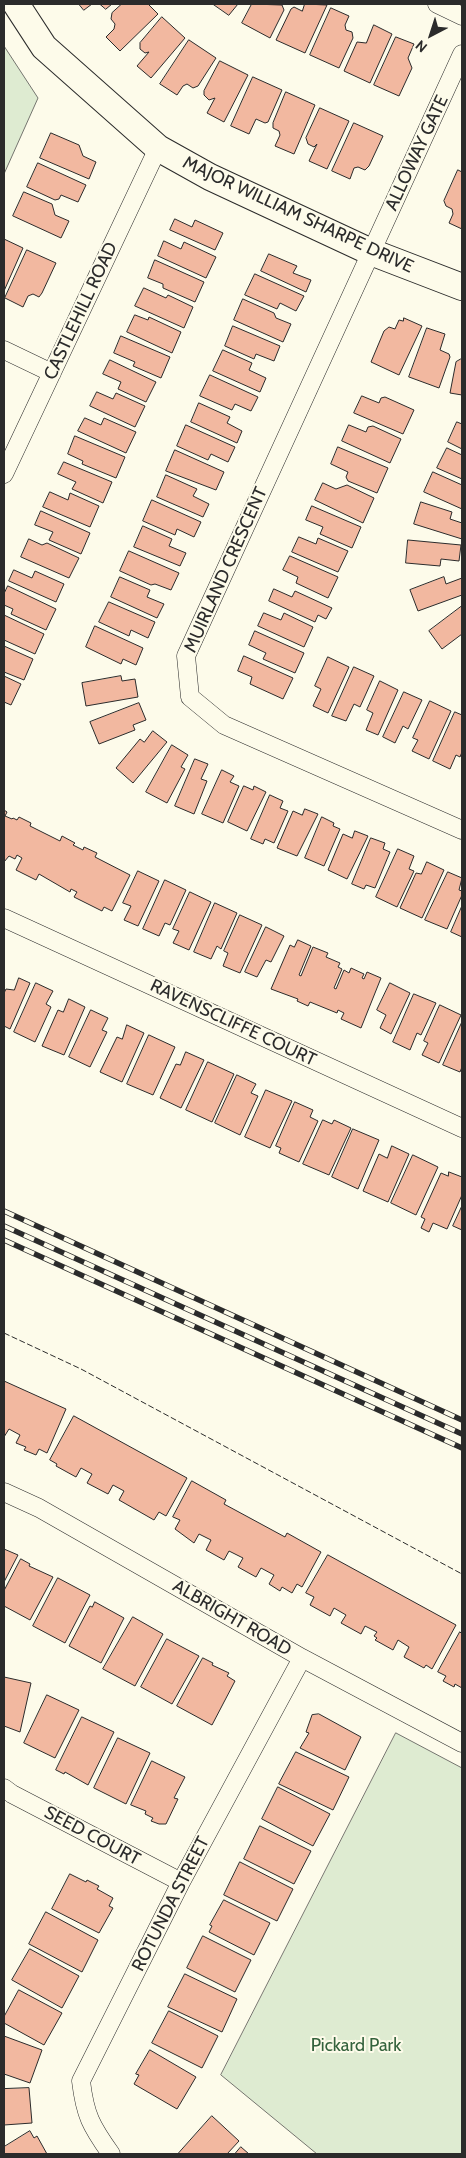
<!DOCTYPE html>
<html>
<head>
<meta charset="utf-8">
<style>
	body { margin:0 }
	#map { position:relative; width:466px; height:2158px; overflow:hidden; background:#fdfbea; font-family:Cabin,sans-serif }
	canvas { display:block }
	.frame { position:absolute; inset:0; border:5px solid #2b2b2b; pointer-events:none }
	.north { position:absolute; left:406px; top:10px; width:50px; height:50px; -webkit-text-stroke:4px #fdfbea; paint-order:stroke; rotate:220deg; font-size:14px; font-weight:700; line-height:20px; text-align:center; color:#2b2b2b }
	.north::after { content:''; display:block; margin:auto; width:18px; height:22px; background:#2b2b2b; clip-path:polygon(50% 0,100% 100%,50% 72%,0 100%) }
</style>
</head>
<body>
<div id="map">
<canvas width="466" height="2158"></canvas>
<div class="frame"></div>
<div class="north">N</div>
</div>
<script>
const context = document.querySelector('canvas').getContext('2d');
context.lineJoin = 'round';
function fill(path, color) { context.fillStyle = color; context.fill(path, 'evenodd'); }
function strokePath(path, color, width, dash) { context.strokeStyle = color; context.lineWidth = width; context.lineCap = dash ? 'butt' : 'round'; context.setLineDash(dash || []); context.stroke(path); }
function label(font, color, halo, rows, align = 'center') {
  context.font = font + ' Cabin,sans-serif'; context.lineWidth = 4; context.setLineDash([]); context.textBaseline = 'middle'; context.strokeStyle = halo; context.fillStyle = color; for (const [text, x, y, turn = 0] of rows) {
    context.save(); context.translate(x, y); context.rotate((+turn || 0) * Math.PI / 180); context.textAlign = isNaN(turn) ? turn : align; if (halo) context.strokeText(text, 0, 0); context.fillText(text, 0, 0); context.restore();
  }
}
const green = new Path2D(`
	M4,46L38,98L4,174Z
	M396,1733L462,1768V2154H317L221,2075Z`);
fill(green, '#deebd1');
strokePath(green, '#74746e', 1);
const building = new Path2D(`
	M79,4H92L84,10Z
	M100,4H112L106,9Z
	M122,4H148L158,14L120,51L106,37L114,29L115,24L111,19L112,13Z
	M213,4H238L229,15Z
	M252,4L282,5L284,10L270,38L242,23Z
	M305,4L327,5L305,53L276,40L291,9L294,7L302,11Z
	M331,8L349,16L345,25L346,30L352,32L353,38L339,68L310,55Z
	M162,17L185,38L151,78L137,66L149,52L145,53L140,49V43Z
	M374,25L392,34L370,83L344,71L357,42L366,43Z
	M396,37L414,44L408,58L412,68L399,96L374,85Z
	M189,40L216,58L198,86L193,88L187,84L183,86L177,95L160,84Z
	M220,61L248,75L224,122L207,113L215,98L209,100L204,95V91Z
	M253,77L282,90L268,122L265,123L256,119L249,134L231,126Z
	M286,92L315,105L294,154L275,146L280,135L279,131L273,128V123Z
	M320,108L349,121L327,169L309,161L317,144L314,147L308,144L306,138Z
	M354,123L383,136L369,166L365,170L358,167L354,168L350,179L332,171Z
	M51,133L79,145L83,156L96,162L89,179L40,158Z
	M38,163L86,185L78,202L61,195L59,199L55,200L27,187Z
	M458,170L462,172V229L449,223L453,214L452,209L446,206L444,201Z
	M24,192L52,204L55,215L69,221L61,238L13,216Z
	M175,219L192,227L195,220L223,233L215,250L170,230Z
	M4,239L23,248L4,291Z
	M164,241L181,249L184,242L216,257L206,278L158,256Z
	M27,250L56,263L42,293L39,297L33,294L28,296L23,307L5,298Z
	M269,254L297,266L293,273L311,280L306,292L261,271Z
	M155,260L204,282L195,302L163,288V284L148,278Z
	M255,274L304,296L296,311L280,303L277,309L245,295Z
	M144,288L166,298L168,295L193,307L184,328L135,306Z
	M243,299L274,313L276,318L291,324L283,342L234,320Z
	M135,315L148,320L149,317L181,332L172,353L127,332Z
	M404,318L422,326L399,375L371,362L384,331L389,327L395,329L399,320L403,321Z
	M233,326L280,346L274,361L256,354L254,359L225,346Z
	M427,328L445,334L440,350L449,354L450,357L439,388L409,377Z
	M121,336L170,357L161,378L133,366L135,362L114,353Z
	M223,350L252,363L249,370L266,378L260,392L213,371Z
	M461,359H462V395L450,393L456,362Z
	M110,360L156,382L146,402L118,389L121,382L103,374Z
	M210,375L258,397L251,411L235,404L232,410L200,396Z
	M97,392L113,399L116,393L145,406L135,427L90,406Z
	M362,396L379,403L381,398L385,397L414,410L403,434L354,413Z
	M199,403L230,417L227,423L242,431L237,443L191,422Z
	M85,418L101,425L104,418L136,432L126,453L78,431Z
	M457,422L462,424V449L448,442Z
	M186,425L235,447L228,462L211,454L208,460L177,446Z
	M349,425L366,432L368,427L373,426L401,439L390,463L342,441Z
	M75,436L125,457L116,478L82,464L83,461L68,454Z
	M338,447L388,468L377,493L348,481L346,477L348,472L331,464Z
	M447,448L462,455V479L437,468Z
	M175,450L224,472L216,490L166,471Z
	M64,462L112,482L103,503L72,489L76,482L58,474Z
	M433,472L462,485V509L424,492Z
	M166,475L197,489L193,496L209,504L203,517L157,497Z
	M323,483L336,489L347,485L374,498L363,523L315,500Z
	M50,492L68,500L70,493L99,506L90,527L43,507Z
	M152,500L201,522L194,537L177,529L175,535L143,521Z
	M421,502L452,512L450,519L462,523V539L414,524Z
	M312,506L361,527L352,548L320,534L323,527L306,520Z
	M41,511L90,533L81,554L49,540L53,532L35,525Z
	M143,526L172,539L169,546L186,553L180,566L134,547Z
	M299,537L316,544L318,538L348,551L338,572L292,552Z
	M29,539L42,545L47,543L79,558L69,578L21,557Z
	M408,540L461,545L459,561L441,559L440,566L406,563Z
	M129,551L179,573L171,590L155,584L151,585L120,571Z
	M290,556L338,577L328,598L296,583L298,577L283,570Z
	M14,570L32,578L35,571L64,584L56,602L9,581Z
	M120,577L150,590L147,597L164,604L157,618L111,597Z
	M444,577L446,584L462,578V595L418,611L410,590Z
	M8,586L56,609L46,630L11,614L13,609L4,605V594Z
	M274,589L292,597L295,591L332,608L326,619L318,615L315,622L269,601Z
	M109,602L155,622L148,638L131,630L129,636L99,622Z
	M462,606V634L442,649L429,631Z
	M264,613L281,620L284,613L313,627L304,647L258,626Z
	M4,615L44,634L35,654L4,640Z
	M95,626L143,648L136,665L123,659L121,664L86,647Z
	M255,631L304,653L295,673L263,659L266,653L249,645Z
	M4,646L33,659L24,680L4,672Z
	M244,656L293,678L283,699L250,684L252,677L238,671Z
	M328,657L349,667L328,713L313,706L321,689L315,686Z
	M354,667L374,676L360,707L354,704L346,721L332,716Z
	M4,676L21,684L11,705L4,702Z
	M121,676L122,681L135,679L138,697L86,706L82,683Z
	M380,681L398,690L378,735L366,730L373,713L367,710Z
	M404,692L422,700L408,729L403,726L395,743L383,737Z
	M430,701L451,711L429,759L412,751L418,740L413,738Z
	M139,703L146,720L133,725L135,730L99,744L90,722Z
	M455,712L462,715V752L460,757L456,755L450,769L433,761Z
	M153,731L167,742L133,783L116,768L140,739L144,742Z
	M172,745L188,755L181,767L185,769L167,803L146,792Z
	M195,759L208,764L201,779L207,781L194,814L175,806Z
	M222,770L234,776L230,782L239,786L223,823L202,814Z
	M244,786L253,790L254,786L266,792L247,831L228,822Z
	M270,795L283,801L280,808L288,811L274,843L265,839L263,844L251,839Z
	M305,809L318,814L297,856L277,848L293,811L302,815Z
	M4,810L7,812L5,816L12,819L13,818L17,820L19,817L31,823L30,826L60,841L62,836L75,843L73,845L83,850L84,847L97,853L95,857L130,875L112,911L104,907L102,911L74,897L77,892L71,889L70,892L39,874L36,880L16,870L22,858L17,855L15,859L9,856L4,862Z
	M322,817L334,823L333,826L340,829L324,866L305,858Z
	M355,831L368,836L347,879L328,870L343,834L352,838Z
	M371,838L385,843L383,849L390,852L375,888L366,885L364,889L352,884Z
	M398,849L414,856L409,869L414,871L397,907L376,897Z
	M427,862L444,870L422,918L400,908L416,873L421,874Z
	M138,871L159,881L138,926L124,920L131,906L123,903Z
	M448,872L462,878L459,890L462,891V895L447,929L425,920Z
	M165,880L186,890L170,925L165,923L159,936L143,929Z
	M190,892L211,902L189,950L173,943L179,931L173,929Z
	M215,903L237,913L221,949L217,946L211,959L194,952Z
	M462,906V937L451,932Z
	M240,915L262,925L240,973L223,966L228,953L224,951Z
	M266,927L284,936L271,962L266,960L257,977L245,972Z
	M298,940L311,946L299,975L301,976L313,947L328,953L326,957L340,963L338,967L342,969L334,988L336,989L344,970L349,973L351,968L364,974L362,978L364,979L367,972L381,978L361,1028L341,1019L344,1013L338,1010L337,1013L310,1002L308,1006L297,1001L298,999L271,989L290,945L294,947Z
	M19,978L30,983L10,1029L4,1026V993L6,989L14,990Z
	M36,983L53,991L46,1004L51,1007L35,1042L14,1032Z
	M390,983L410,993L391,1034L380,1028L386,1015L377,1010Z
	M414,994L436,1003L421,1035L417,1033L410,1050L393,1042Z
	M69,999L85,1007L64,1055L42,1046L58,1010L63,1012Z
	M440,1005L461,1015L439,1063L422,1055L428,1043L424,1041Z
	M91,1010L108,1018L102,1030L107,1032L90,1067L69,1057Z
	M462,1022V1067L460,1072L443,1065Z
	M127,1025L144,1033L122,1082L100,1072L117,1037L122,1039Z
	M149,1035L175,1047L153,1095L127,1084Z
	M186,1052L204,1060L181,1108L160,1098L176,1064L180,1065Z
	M208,1062L234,1074L212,1122L186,1110Z
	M237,1075L256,1084L251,1093L258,1096L240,1135L215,1123Z
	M266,1090L292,1101L270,1148L245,1137Z
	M295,1102L313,1110L310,1117L318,1121L299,1162L279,1153L281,1148L276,1146Z
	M323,1120L332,1124L334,1120L351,1128L329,1175L303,1164Z
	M353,1129L379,1140L358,1189L332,1177Z
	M392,1146L409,1154L388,1202L363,1191L379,1154L387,1158Z
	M413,1155L438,1167L416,1215L391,1203Z
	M449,1172L462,1177V1195L447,1229L433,1223L429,1232L421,1228L425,1219L421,1217L441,1173L448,1176Z
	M462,1206V1230L453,1226Z
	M4,1381L66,1409L47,1453L39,1449L36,1455L24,1450L26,1447L16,1443L20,1435L9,1429L4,1437Z
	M74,1416L187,1478L166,1516L159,1512L154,1520L119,1500L124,1491L113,1485L108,1494L87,1483L92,1474L81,1468L76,1477L56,1466L57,1464L50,1460Z
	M192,1481L226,1500L224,1504L285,1537L287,1533L321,1552L302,1587L297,1584L292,1593L282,1587L280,1591L269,1584L274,1575L261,1568L256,1577L238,1567L243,1558L229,1551L224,1560L206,1550L211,1540L199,1534L194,1543L175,1529L180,1520L173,1517Z
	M4,1549L18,1555L4,1582Z
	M328,1555L456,1625L432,1669L426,1665L424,1668L404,1657L409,1647L398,1640L393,1650L375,1640L377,1638L374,1636L377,1632L365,1626L361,1634L341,1623L346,1615L334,1608L330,1616L310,1605L314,1597L306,1593Z
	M21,1559L30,1564L29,1566L53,1577L30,1620L4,1606V1591Z
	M58,1578L90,1595L65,1643L33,1626Z
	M95,1602L124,1618L101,1663L69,1646L90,1606L92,1607Z
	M133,1617L163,1634L135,1686L103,1669Z
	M460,1632L462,1634V1688L455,1684L454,1687L443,1681L446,1676L438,1672Z
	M167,1639L199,1656L172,1704L141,1687Z
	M203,1658L213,1663L212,1665L229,1673L227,1676L235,1681L212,1725L177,1706Z
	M4,1677L31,1683L20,1732L4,1726Z
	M47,1695L79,1710L55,1758L24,1743Z
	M319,1714L361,1737L345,1770L300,1748L309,1733L306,1732L312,1715Z
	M82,1717L114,1732L88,1785L65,1772L64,1774L56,1770Z
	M118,1738L150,1753L126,1804L94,1788Z
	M296,1752L349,1777L333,1810L279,1784Z
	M152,1761L185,1777L174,1798L178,1799L166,1824H159L151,1821L153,1818L145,1814L146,1811L131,1805Z
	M278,1787L330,1814L313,1846L262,1819Z
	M260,1826L311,1851L294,1884L244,1859Z
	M240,1862L293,1889L277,1921L224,1895Z
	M70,1874L86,1882L87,1880L99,1886L97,1889L113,1898L109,1906L113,1908L99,1933L52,1909Z
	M224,1900L270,1923L254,1955L209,1932L212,1926L210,1925Z
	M46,1912L98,1940L82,1972L29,1944Z
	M203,1936L251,1960L235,1992L187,1968Z
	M30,1949L79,1976L62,2008L12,1980Z
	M185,1974L237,1999L222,2032L168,2007Z
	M19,1990L62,2013L44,2045L4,2023V2017Z
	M169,2011L218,2036L202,2068L152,2043Z
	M4,2036L42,2050L30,2083L4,2074Z
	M150,2050L196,2077L177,2109L134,2084L139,2075L136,2074Z
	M29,2088L32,2123L4,2125V2089Z
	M212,2116L239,2141L227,2154H178Z
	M30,2131L34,2138L37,2136L47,2154H4V2147Z
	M241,2147L249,2154H235Z`);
fill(building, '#f2b8a0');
strokePath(building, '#2b2b2b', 1);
const street = new Path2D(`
	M437,4L462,16
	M462,54L186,656L190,697L224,725L462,830
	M4,350L52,373
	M4,474L158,148
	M4,918L462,1128
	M4,1492L39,1508L302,1658L462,1743
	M4,1788L12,1794L181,1882
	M111,2154C91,2126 85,2115 81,2081L181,1882L302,1658`);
const secondary = new Path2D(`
	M16,4L44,47L158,148L210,177L371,252L462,287`);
strokePath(street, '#2b2b2b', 19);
strokePath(secondary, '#2b2b2b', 28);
strokePath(street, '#fdfbea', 18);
strokePath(secondary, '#fdfbea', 26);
const rail = new Path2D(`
	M4,1211L462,1420
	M4,1226L462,1434
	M4,1240L462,1448`);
strokePath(rail, '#2b2b2b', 5.5);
strokePath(rail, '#fdfbea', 4, [11]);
strokePath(new Path2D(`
	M4,1333L81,1369L462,1574`), '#2b2b2b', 1, [6, 2.5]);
label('18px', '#2b2b2b', '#fdfbea', [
	["ALLOWAY GATE",417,153,-65],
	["MAJOR WILLIAM SHARPE DRIVE",298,215,25],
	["CASTLEHILL ROAD",81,311,-65],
	["MUIRLAND CRESCENT",226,570,-66],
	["RAVENSCLIFFE COURT",233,1023,25],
	["ALBRIGHT ROAD",232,1618,30],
	["SEED COURT",92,1836,28],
	["ROTUNDA STREET",171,1904,-63]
]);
label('18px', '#34623c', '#fdfbea', [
	["Pickard Park",356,2046]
]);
</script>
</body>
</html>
